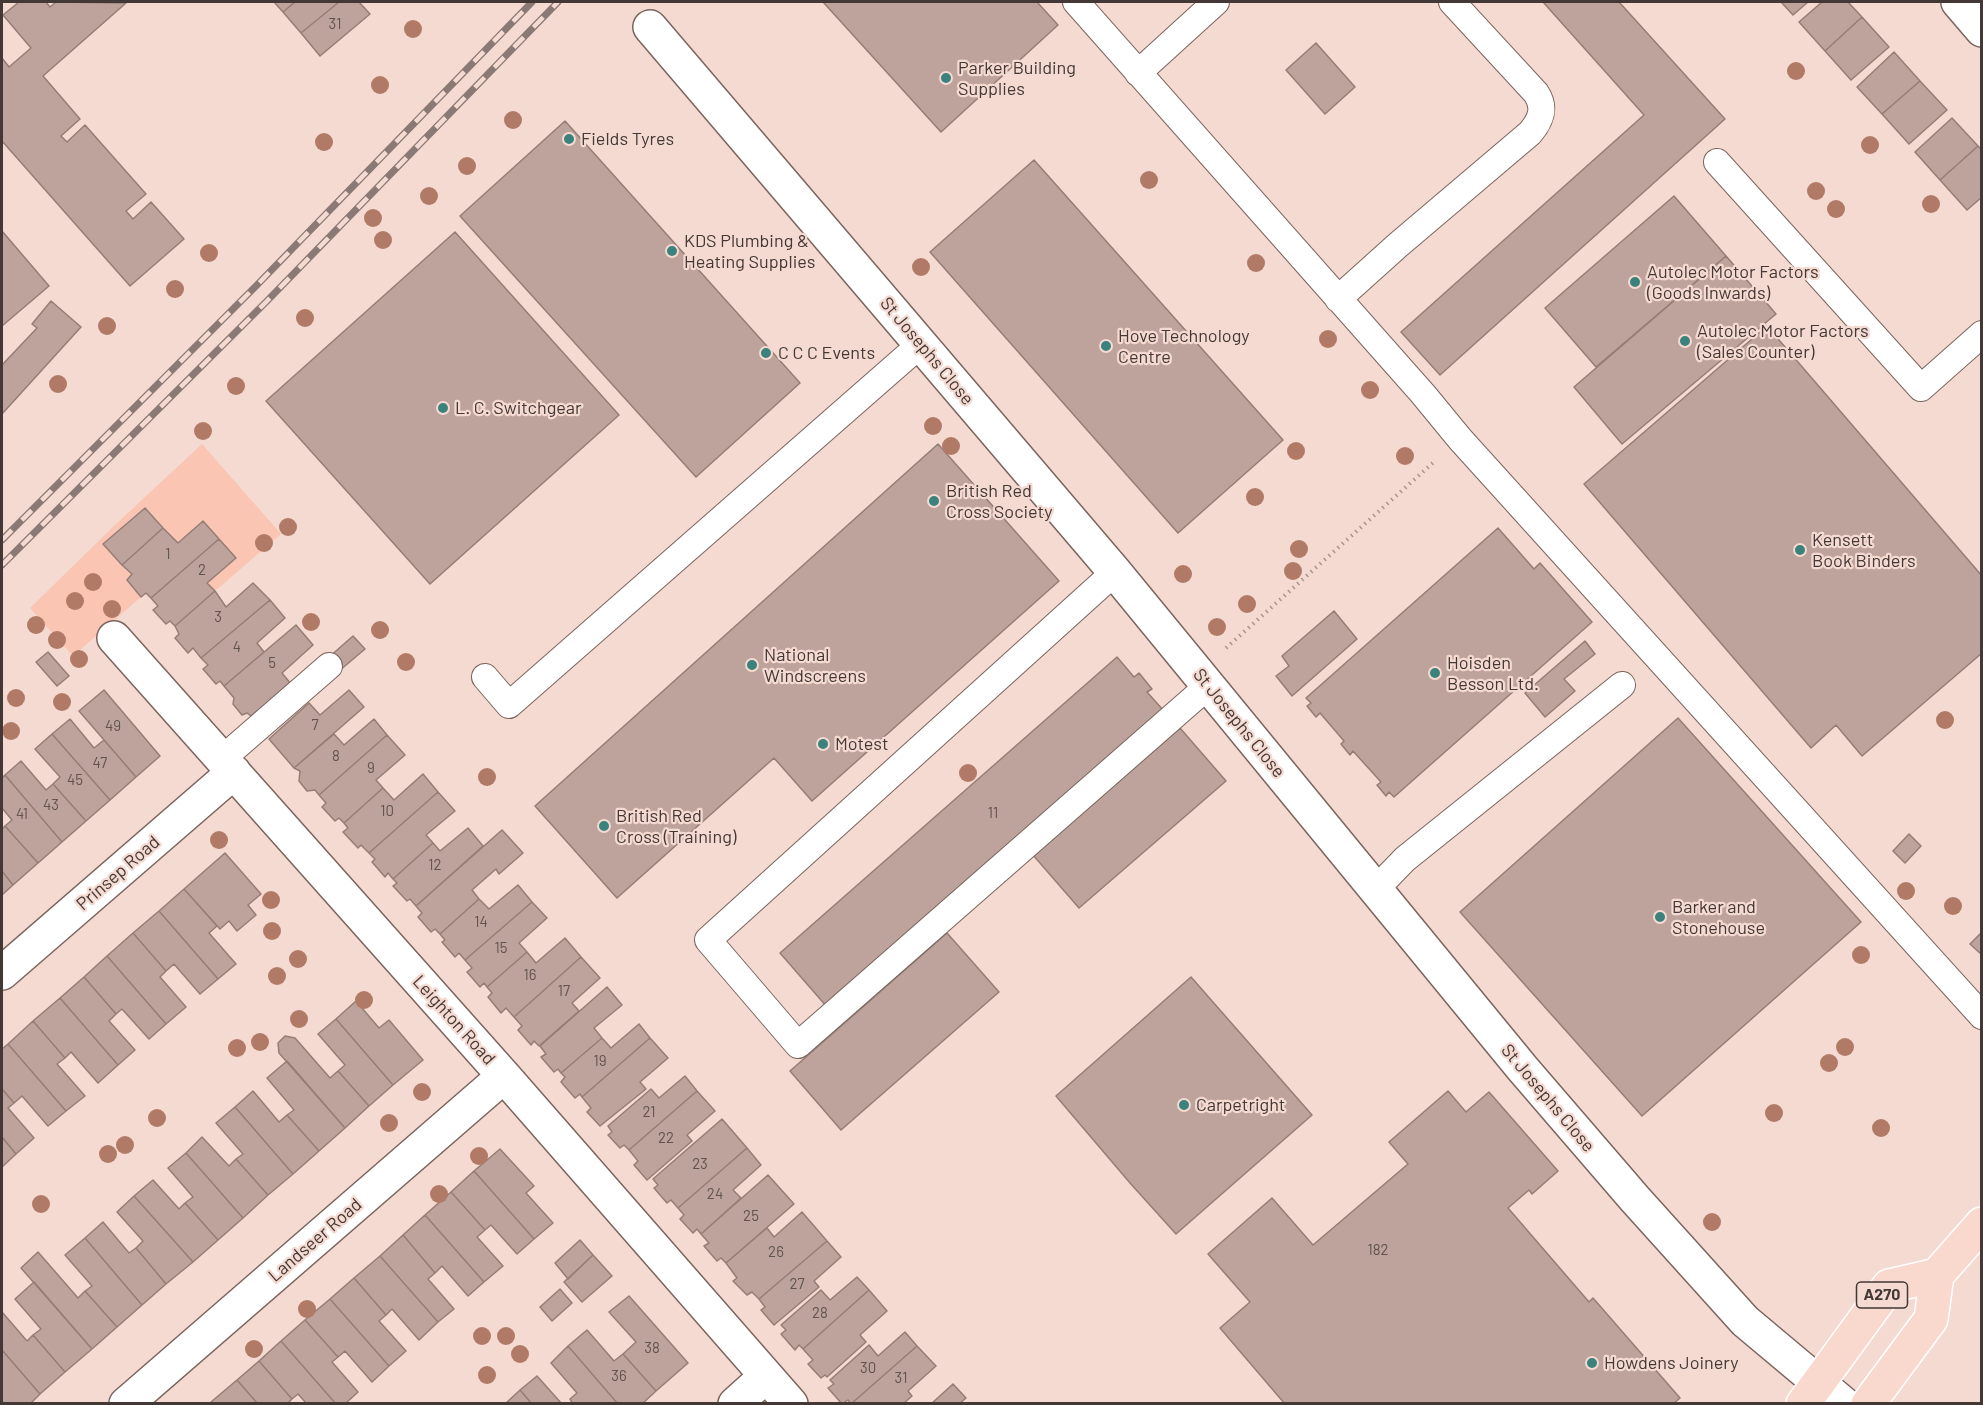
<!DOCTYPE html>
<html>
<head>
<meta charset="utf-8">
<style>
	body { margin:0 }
	#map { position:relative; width:1983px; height:1405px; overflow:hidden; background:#f5dad1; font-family:Barlow,sans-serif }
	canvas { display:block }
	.frame { position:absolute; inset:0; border:3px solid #433835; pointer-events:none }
</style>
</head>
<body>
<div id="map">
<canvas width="1983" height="1405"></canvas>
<div class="frame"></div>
</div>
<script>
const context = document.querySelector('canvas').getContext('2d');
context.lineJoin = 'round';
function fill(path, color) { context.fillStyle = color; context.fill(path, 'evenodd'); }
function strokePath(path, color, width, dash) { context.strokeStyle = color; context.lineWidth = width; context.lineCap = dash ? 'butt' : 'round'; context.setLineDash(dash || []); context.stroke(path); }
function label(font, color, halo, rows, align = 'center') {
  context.font = font + ' Barlow,sans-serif'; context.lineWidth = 4.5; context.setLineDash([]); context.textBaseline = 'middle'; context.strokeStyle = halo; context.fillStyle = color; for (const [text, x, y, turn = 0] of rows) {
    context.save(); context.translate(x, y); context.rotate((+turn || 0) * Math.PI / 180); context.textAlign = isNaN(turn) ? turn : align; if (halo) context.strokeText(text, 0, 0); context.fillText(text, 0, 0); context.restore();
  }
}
fill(new Path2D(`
	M202,444L281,534L215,591L207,583L235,558L203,521L178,543L145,508L103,544L132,574L127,581L141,597L73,656L30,608L116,524Z`), '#fac5b3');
const building = new Path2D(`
	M19,2H46L50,7L56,2L126,3L43,76L80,119L61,136L67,142L85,125L146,194L126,211L133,219L151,202L184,239L130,286L2,141V58L9,67L31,48L3,15Z
	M274,2H295L283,12Z
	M295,2H339L301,33L283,12Z
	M339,2H359L370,14L320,56L301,33Z
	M823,2H1037L1058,25L941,132Z
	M1543,2H1619L1725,119L1440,375L1401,332L1644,115Z
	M1781,2H1808L1793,15Z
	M1822,2H1848L1862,17L1825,51L1799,22Z
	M1862,17L1889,47L1851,80L1825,51Z
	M1316,43L1355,87L1325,114L1286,70Z
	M1894,52L1920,81L1882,114L1857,87Z
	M1920,81L1947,110L1909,144L1882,114Z
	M1952,118L1978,146L1940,180L1915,152Z
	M565,121L800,383L696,477L460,216Z
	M1978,146L1982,150V197L1967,210L1940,180Z
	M1034,160L1283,440L1178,533L930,252Z
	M1674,196L1726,256L1596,367L1545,308Z
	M2,231L49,286L2,326Z
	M455,232L619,415L430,584L266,401Z
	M1726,256L1776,314L1622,444L1574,387Z
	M51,301L81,327L2,414V365L37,328L32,324Z
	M1767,326L1982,576V653L1862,756L1836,725L1811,748L1584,484Z
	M938,444L1059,581L812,801L774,758L617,898L535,806Z
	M145,508L163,528L122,565L103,544Z
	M203,521L219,539L151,598L146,593L141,597L127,580L132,574L122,565L163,528L178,543Z
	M1498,528L1534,569L1540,563L1592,622L1394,797L1389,792L1386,796L1377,785L1381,782L1353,751L1350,755L1341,744L1344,741L1320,713L1316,717L1307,706L1311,703L1306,698Z
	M219,539L236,558L207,583L215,591L175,626L170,621L166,624L153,610L158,606L151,598Z
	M253,583L270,600L201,658L193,648L188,653L175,638L179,634L175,626L215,591L226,607Z
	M270,600L285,618L257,643L264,652L224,686L220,681L216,684L203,669L208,665L201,658Z
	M1334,611L1357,639L1292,696L1276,676L1289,666L1282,656Z
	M296,625L313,645L282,673L291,684L251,716L247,713L242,715L233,704L234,698L224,686Z
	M353,636L365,649L339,671L328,658Z
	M1585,641L1595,654L1564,679L1575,691L1545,717L1525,693Z
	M48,652L69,676L57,686L36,662Z
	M1117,657L1134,677L1139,673L1152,689L1147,692L1164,711L827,1007L780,953Z
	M104,690L160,756L136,777L79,711Z
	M349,690L364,707L294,768L269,739L309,703L320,715Z
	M1678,718L1861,922L1642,1116L1460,912Z
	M70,719L94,748L104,740L136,777L110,800L52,734Z
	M374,719L387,735L319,795L315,790L307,791L299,781L300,771L294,768L334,734L344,745Z
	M1180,728L1226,781L1079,908L1033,855Z
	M52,734L110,800L86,821L53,784L60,777L35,749Z
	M387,735L405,755L376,780L383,788L344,823L339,818L335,821L322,807L326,803L319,795Z
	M21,761L46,790L53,784L86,821L62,842L5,775Z
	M423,774L438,792L369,853L361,845L358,848L343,832L348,828L344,823L383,788L394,800Z
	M5,775L62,842L38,863L5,826L12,820L2,808V778Z
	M438,792L455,811L426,835L433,843L393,879L388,873L385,877L372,862L375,859L369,853Z
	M5,826L38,863L13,885L2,871V829Z
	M468,828L483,846L416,906L410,899L407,901L393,886L397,883L393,879L433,843L440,851Z
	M502,830L523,853L499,874L496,869L472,890L479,899L440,934L435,929L431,932L418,917L422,913L416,906Z
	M1909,834L1921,846L1905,863L1893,851Z
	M225,853L261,894L248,905L256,915L237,931L229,921L220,929L184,889Z
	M2,871L13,885L2,895Z
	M518,885L532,902L465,960L459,953L455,957L442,942L445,940L440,934L479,899L489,909Z
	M184,889L217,926L209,933L236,964L218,979L159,911Z
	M532,902L547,918L519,943L527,952L487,987L484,983L480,987L467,972L472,968L465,960Z
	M159,911L218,979L200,994L174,964L166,971L133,933Z
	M1982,932V955L1970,944Z
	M133,933L166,971L160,977L186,1007L166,1024L107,956Z
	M947,933L999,992L841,1130L790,1071Z
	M565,938L581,957L514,1017L506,1008L501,1013L488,997L492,993L487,987L527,952L536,963Z
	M107,956L166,1024L149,1039L122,1009L116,1014L84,977Z
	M581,957L600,978L572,1003L579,1011L539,1046L534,1041L531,1045L518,1030L522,1026L514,1017Z
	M84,977L116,1014L109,1021L135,1050L118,1065L60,998Z
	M1191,977L1312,1115L1176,1234L1130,1183L1056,1096Z
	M607,987L622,1005L594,1028L602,1038L561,1073L558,1069L554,1072L541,1057L546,1054L540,1046Z
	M60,998L118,1065L98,1083L71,1052L65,1058L33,1021Z
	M356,1001L379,1028L389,1020L423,1060L393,1085L336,1019Z
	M336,1019L393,1085L369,1106L338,1071L345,1065L318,1034Z
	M33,1021L65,1058L57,1064L85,1096L66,1111L8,1044Z
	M639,1024L650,1038L582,1097L580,1094L575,1098L561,1082L565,1077L561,1073L602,1038L611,1048Z
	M285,1036L295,1038L330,1078L338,1071L369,1106L345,1128L279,1053L278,1043Z
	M650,1038L668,1058L640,1082L646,1089L600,1126L587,1112L591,1108L582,1097Z
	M8,1044L66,1111L48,1126L22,1096L14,1103L2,1089V1049Z
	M287,1061L345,1128L319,1151L287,1115L294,1110L267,1078Z
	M685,1076L697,1091L629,1150L624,1145L620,1148L608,1135L612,1132L608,1126L651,1089L659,1098Z
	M2,1089L14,1103L8,1108L34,1138L16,1154L2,1137Z
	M253,1091L279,1122L287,1115L319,1151L293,1174L235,1107Z
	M697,1091L715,1111L687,1135L692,1141L647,1180L634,1165L638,1161L629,1150Z
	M1448,1091L1466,1112L1489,1092L1558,1171L1532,1194L1529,1190L1508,1208L1589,1302L1593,1298L1680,1398L1673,1404H1285L1220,1328L1250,1302L1208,1254L1272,1198L1313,1245L1408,1164L1389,1142Z
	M235,1107L293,1174L268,1195L236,1159L243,1154L216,1123Z
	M722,1119L747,1148L678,1208L671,1200L667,1203L654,1188L658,1185L653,1179Z
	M2,1137L16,1154L2,1167Z
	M202,1137L229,1166L236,1159L268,1195L243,1218L186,1153Z
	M747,1148L761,1165L733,1190L741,1198L701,1234L697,1229L693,1233L680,1219L684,1215L678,1208Z
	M500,1149L534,1186L526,1193L553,1223L534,1239L474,1171Z
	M186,1153L243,1218L218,1240L185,1203L193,1197L168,1168Z
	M474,1171L534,1239L517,1254L491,1225L485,1230L451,1192Z
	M768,1175L794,1204L726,1263L721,1258L717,1261L704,1246L709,1243L701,1234Z
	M153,1180L179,1209L185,1203L218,1240L193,1262L134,1196Z
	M451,1192L485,1230L477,1237L503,1266L484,1282L425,1215Z
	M134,1196L193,1262L166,1284L136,1248L143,1241L117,1212Z
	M802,1212L827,1241L759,1299L752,1292L747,1295L733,1281L737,1278L726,1263L767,1228L774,1237Z
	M425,1215L484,1282L468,1296L442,1266L435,1273L403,1235Z
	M103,1222L129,1253L136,1248L166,1284L142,1305L85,1238Z
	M403,1235L435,1273L428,1279L454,1309L438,1322L380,1256Z
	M85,1238L142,1305L117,1327L85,1291L92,1286L65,1255Z
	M580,1240L593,1255L568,1279L555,1263Z
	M827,1241L841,1257L814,1281L819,1287L774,1325L761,1310L765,1307L759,1299Z
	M38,1252L78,1298L85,1291L117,1327L92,1349L21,1268Z
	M593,1255L612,1276L582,1302L564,1282Z
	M380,1256L438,1322L419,1340L392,1309L386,1315L354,1278Z
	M857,1277L869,1290L803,1349L799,1345L795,1350L781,1334L786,1330L781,1325L821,1290L830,1300Z
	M354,1278L386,1315L379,1321L406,1351L389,1366L330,1299Z
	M34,1282L92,1349L65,1372L33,1335L41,1329L15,1299Z
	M560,1289L572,1303L552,1321L540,1307Z
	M869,1290L887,1311L860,1335L866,1342L827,1377L825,1375L821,1378L808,1364L813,1360L803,1349Z
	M629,1296L688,1363L656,1391L623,1354L636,1342L609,1312Z
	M330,1299L389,1366L372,1382L345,1351L338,1357L305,1320Z
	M2,1312L27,1341L33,1335L65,1372L40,1394L2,1350Z
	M305,1320L338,1357L332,1362L358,1392L345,1404H336L281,1341Z
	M587,1330L614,1361L623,1354L656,1391L642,1404H618L568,1346Z
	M905,1332L917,1346L851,1404L848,1400L842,1404L828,1388L834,1384L830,1380L869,1345L878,1356Z
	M281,1341L336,1404H307L298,1394L292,1399L259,1361Z
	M568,1346L618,1404H573L570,1399L577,1393L551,1363Z
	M917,1346L936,1366L908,1391L912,1396L903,1404H851Z
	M2,1350L40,1394L30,1404H4L2,1401Z
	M259,1361L292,1399L287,1404H258L237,1380Z
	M537,1376L562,1404H532L520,1390Z
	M237,1380L258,1404H212L211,1402Z
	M953,1384L966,1398L959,1404H931Z
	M520,1390L532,1404H505Z`);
fill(building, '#bda39b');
strokePath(building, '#957d75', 1.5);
const lane = new Path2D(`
	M1076,2L1423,394L1460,439L1982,1016
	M1138,73L1216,2
	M1717,162L1921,388L1982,334
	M1338,299L1398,245L1530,133C1541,120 1546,108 1536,93L1452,2
	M1115,572L708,940L798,1045L1208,686
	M485,677L509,705L921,344
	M222,759L329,666
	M1376,889L1405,859L1622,685`);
const street = new Path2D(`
	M1958,2L1982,30
	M650,27L1115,572L1523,1069L1635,1199L1745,1321L1844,1404
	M114,638L504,1076L791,1404
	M2,973L234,772
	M126,1404L504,1076
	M735,1404L766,1376`);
const primary = new Path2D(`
	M1803,1404L1889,1286L1937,1275
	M1868,1404L1931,1319L1937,1275L1982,1224`);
strokePath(lane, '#7b645d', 28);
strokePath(street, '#7b645d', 36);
strokePath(primary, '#fff', 36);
strokePath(new Path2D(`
	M1226,648L1435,461`), '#aa968f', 4, [1.5, 4.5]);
strokePath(lane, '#fff', 26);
strokePath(street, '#fff', 33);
strokePath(primary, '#f9d8cd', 33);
const rail = new Path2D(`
	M2,540L258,284L532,2
	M2,565L267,301L558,2`);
strokePath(rail, '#8a7974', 7);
strokePath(rail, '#f5dad1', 4.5, [14]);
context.fillStyle = '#b17a67';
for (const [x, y] of [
	[413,29],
	[1796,71],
	[380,85],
	[513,120],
	[324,142],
	[1870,145],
	[467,166],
	[1149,180],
	[1816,191],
	[429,196],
	[1931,204],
	[1836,209],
	[373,218],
	[383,240],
	[209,253],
	[1256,263],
	[921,267],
	[175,289],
	[305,318],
	[107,326],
	[1328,339],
	[58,384],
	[236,386],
	[1370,390],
	[933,426],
	[203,431],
	[951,446],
	[1296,451],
	[1405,456],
	[1255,497],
	[288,527],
	[264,543],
	[1299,549],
	[1293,571],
	[1183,574],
	[93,582],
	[75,601],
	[1247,604],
	[112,609],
	[311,622],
	[36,625],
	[1217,627],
	[380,630],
	[57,640],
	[79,659],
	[406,662],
	[16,698],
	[62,702],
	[1945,720],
	[11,731],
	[968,773],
	[487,777],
	[219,840],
	[1906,891],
	[271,900],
	[1953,906],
	[272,931],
	[1861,955],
	[298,959],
	[277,976],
	[364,1000],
	[299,1019],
	[260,1042],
	[1845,1047],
	[237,1048],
	[1829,1063],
	[422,1092],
	[1774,1113],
	[157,1118],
	[389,1123],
	[1881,1128],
	[125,1145],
	[108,1154],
	[479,1156],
	[439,1194],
	[41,1204],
	[1712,1222],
	[307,1309],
	[482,1336],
	[506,1336],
	[254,1349],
	[520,1354],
	[487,1375]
]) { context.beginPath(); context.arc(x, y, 9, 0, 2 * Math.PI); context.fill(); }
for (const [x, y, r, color] of [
	[946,78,6,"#3b827d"],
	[569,139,6,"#3b827d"],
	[672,251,6,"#3b827d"],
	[1635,282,6,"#3b827d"],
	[1685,341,6,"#3b827d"],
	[1106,346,6,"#3b827d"],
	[766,353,6,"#3b827d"],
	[443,408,6,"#3b827d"],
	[934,501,6,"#3b827d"],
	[1800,550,6,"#3b827d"],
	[752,665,6,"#3b827d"],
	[1435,673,6,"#3b827d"],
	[823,744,6,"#3b827d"],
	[604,826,6,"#3b827d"],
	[1660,917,6,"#3b827d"],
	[1184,1105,6,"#3b827d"],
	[1592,1363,6,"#3b827d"]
]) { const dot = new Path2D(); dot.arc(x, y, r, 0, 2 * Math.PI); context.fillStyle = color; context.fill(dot); strokePath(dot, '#f5dad1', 2); }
label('15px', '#62534e', null, [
	["31",335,24],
	["1",168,554],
	["2",202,570],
	["3",218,617],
	["4",237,647],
	["5",272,663],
	["7",315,725],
	["49",113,726],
	["8",336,756],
	["47",100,763],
	["9",371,768],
	["45",75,780],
	["43",51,805],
	["10",387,811],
	["11",993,813],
	["41",22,814],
	["12",435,865],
	["14",481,922],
	["15",501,948],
	["16",530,975],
	["17",564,991],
	["19",600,1061],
	["21",649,1112],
	["22",666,1138],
	["23",700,1164],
	["24",715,1194],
	["25",751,1216],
	["182",1378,1250],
	["26",776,1252],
	["27",797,1284],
	["28",820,1313],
	["38",652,1348],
	["30",868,1368],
	["36",619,1376],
	["31",901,1378]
]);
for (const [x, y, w] of [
	[1882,1295,51]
]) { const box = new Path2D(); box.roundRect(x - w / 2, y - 13, w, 26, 4.5); context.fillStyle = '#f5dad1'; context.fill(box); strokePath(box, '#433835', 1.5); }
label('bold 16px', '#433835', null, [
	["A270",1882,1295]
]);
label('18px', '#433835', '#f5dad1', [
	["Parker Building",958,68],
	["Supplies",958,89],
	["Fields Tyres",581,139],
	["KDS Plumbing &",684,241],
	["Heating Supplies",684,262],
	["Autolec Motor Factors",1647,272],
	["(Goods Inwards)",1647,293],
	["Autolec Motor Factors",1697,331],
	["(Sales Counter)",1697,352],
	["Hove Technology",1118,336],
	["Centre",1118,357],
	["C C C Events",778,353],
	["L. C. Switchgear",455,408],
	["British Red",946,491],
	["Cross Society",946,512],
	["Kensett",1812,540],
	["Book Binders",1812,561],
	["National",764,655],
	["Windscreens",764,676],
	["Hoisden",1447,663],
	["Besson Ltd.",1447,684],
	["Motest",835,744],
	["British Red",616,816],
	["Cross (Training)",616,837],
	["Barker and",1672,907],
	["Stonehouse",1672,928],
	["Carpetright",1196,1105],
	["Howdens Joinery",1604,1363]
], 'left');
label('18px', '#433835', '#f5dad1', [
	["St Josephs Close",927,351,50],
	["St Josephs Close",1239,723,51],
	["Prinsep Road",118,873,-41],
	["Leighton Road",454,1020,48],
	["St Josephs Close",1548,1098,50],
	["Landseer Road",315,1240,-41]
]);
</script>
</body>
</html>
